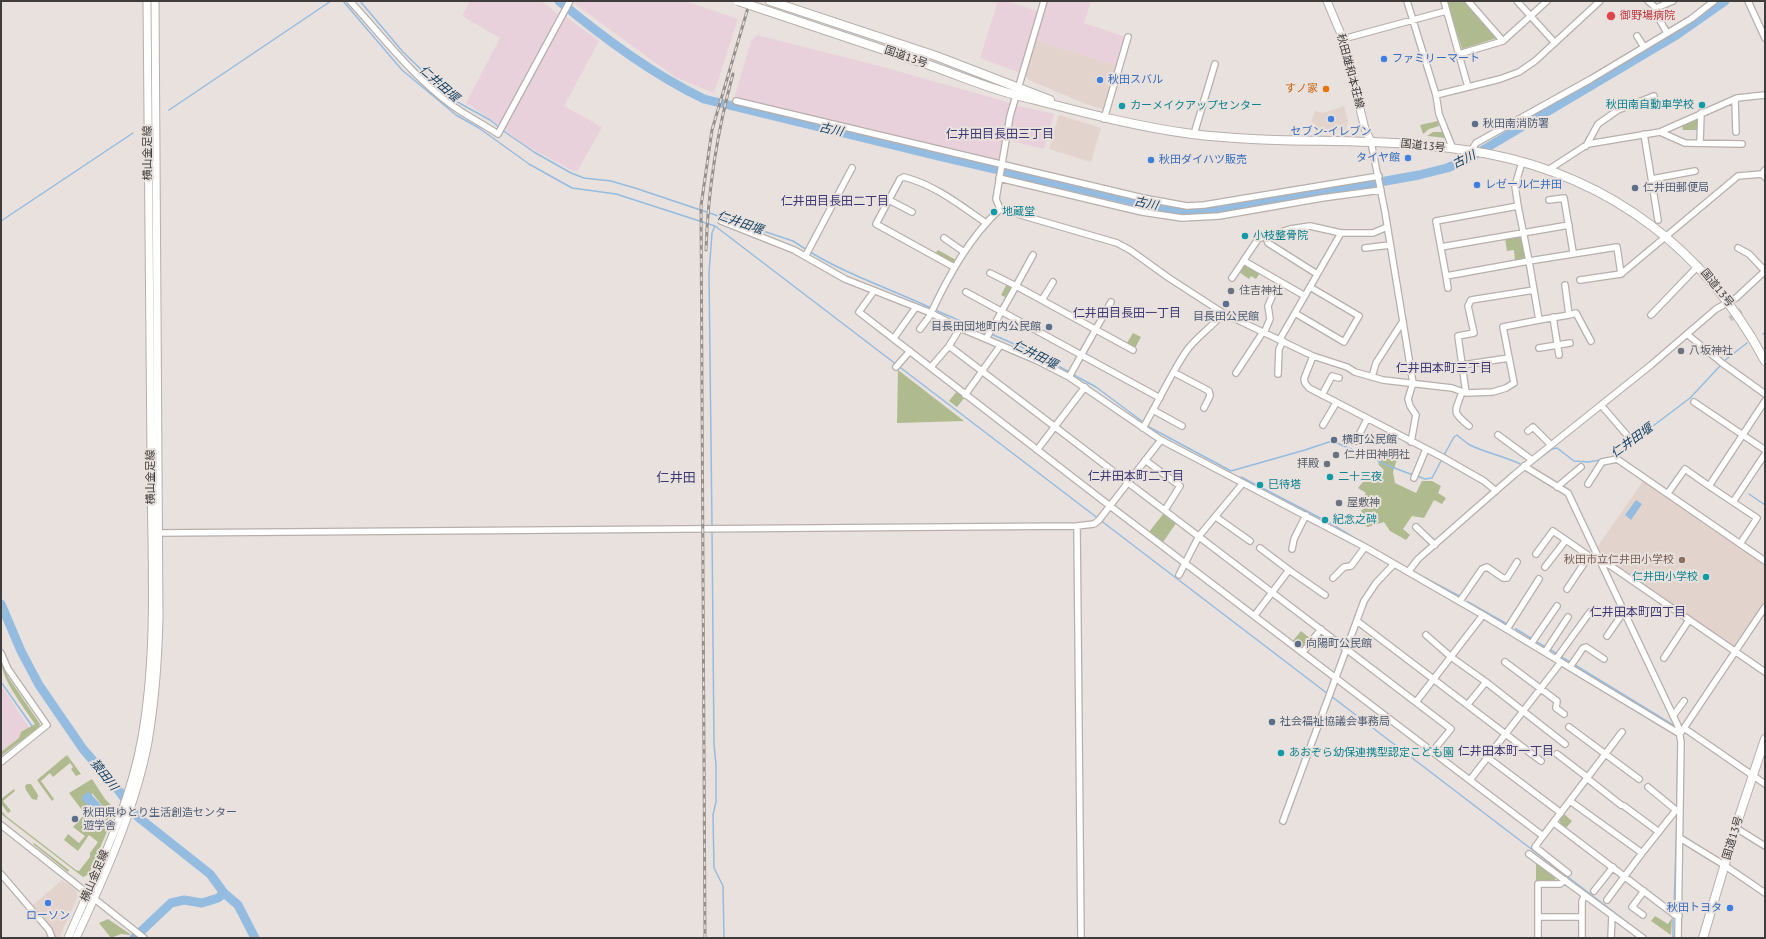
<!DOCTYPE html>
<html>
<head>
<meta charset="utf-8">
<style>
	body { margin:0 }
	#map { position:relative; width:1766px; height:939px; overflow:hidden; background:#e9e1dd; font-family:"PT Sans",sans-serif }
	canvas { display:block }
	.frame { position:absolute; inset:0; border:2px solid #3f3c3b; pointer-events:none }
</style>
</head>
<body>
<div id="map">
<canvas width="1766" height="939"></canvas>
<div class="frame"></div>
</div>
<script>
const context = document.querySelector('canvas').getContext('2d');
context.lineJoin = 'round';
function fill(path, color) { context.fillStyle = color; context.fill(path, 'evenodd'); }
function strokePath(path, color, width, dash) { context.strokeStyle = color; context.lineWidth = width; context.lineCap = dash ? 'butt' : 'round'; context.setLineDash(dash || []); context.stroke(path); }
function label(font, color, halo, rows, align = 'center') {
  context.font = font + ' "PT Sans","Noto Sans JP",sans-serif'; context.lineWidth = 4; context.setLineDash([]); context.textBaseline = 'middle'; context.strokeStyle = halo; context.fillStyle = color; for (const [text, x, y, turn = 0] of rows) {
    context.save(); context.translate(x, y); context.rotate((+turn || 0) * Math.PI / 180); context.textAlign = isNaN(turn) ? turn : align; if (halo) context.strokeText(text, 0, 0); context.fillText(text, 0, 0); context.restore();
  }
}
fill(new Path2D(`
	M1036,40L1118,66L1105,110L1086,104L1029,80L1026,76Z
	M1344,106L1348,121L1346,130L1315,132V124L1311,122L1315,111L1323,113Z
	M1059,115L1101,128L1091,162L1049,149Z
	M1643,481L1765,566V603L1734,647L1598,554V546Z
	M62,880L76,890L78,896L59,938H56L52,929L33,905Z`), '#e3d3cd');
fill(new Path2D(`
	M470,1H542L559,15L499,125L466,103L500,38L462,16Z
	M576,1H685L738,19L714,93L675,77L575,4Z
	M998,1H1006L1043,13L1047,1H1091L1084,23L1126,37L1118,66L1031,39L1020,73L980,58Z
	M565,16L599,41L564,106L602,127L578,170L575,172L525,145L504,129Z
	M757,35L883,67L1011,103L999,166L733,102L751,41Z
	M1019,106L1054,114L1044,149L1008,140L1016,108Z
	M1,685L32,732L1,756Z`), '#e9d1db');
fill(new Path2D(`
	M1447,1H1466L1497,38L1462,49Z
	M1694,119L1699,120L1698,130H1683L1682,124Z
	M1438,121L1439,126L1429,129L1423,134L1420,125Z
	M1433,132H1443L1446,138L1427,136Z
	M1523,236L1526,259L1515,261L1514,250L1507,251L1505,238Z
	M938,250L956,260L954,264L935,254Z
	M1247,264L1260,273L1256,279L1251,276L1249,279L1239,272L1243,266Z
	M1007,284L1012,289L1007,298L1001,295Z
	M1133,333L1141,337L1135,348L1127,343Z
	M898,370L964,421L897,423Z
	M957,391L965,397L957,407L949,401Z
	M1384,454L1397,459L1393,472L1395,483L1416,493L1422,481H1432L1441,486L1438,493L1446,498L1442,504L1434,500L1424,518L1412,516L1403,529L1410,535L1406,540L1390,531L1384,522L1368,527L1365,526L1369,519L1361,511L1365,507L1361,504L1364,500L1362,498L1366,493L1358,488L1366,478L1376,483L1384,470L1378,464Z
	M1164,513L1177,522L1163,542L1149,532Z
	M1301,631L1311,639L1302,650L1292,642Z
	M1,659L8,677L40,724L39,727L1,756V752L19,738L21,732L35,724C24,707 1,680 1,659Z
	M67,755L81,774L76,776L71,769L73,767L70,763L53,777L50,773L41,781L54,799L52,801L37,780Z
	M92,779L105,799L116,810L89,874L83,877L1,814V810L6,816L76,870L79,871L90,857V853L98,842L89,835L78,851L64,840L68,834L79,843L85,836L73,827L85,814L69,793ZM92,793L104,808L94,819L91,807Z
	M27,784H31L38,795L37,800L32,799L26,790L25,786Z
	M14,789L15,791L3,801L11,811L8,813L1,804V799Z
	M1563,813L1572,821L1566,828L1561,825L1559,818Z
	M34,843L69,870L68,872L33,844Z
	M1536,862L1556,877L1554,882H1536Z
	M1655,916L1668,924L1672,918L1671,935L1651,921Z
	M108,919L130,934V935L121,934L111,938L99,923Z`), '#afbb8f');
fill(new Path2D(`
	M1636,500L1642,504L1631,520L1625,515Z
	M89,792L104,808L100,821L94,819L91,807L82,800L83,795Z`), '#94bce1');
strokePath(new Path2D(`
	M343,1L402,70L456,115L479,128L529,164L572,188L616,194L715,226L1328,694
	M360,1L403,52L452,99L490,120L499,127
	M169,110L331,1
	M502,130L534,152L571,173L584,178L611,181L635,188L793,241L807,250
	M1,221L133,133
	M810,252C848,275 891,289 931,308
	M935,310L1033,352L1069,372
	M1763,334L1765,332
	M1724,361L1747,343
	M1072,374L1096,387L1143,422
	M1149,427L1231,471L1305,450L1329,442L1337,443L1367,456
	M1444,455L1454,437L1457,435C1461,438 1465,442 1470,445C1486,453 1504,456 1520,464
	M1612,457L1690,398L1720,366
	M1373,458L1384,464L1413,475
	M1532,464L1552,449L1557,448L1574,461L1588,462L1600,460
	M1417,476L1425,479L1432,478L1441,461
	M1241,477L1324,520
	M1749,494L1765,505
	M1330,523L1366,545
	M712,527L709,273L712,233L715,226
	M712,531L714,744L716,765V802L713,815L714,868L723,886L724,938
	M1414,572L1459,596
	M1468,602L1507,624
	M1516,629L1532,639
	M1537,642L1545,647
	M1549,649L1557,654
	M1560,656L1570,662
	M1575,665L1673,725
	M1,682L32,726
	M1331,696L1636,929
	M1677,806L1678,738
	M1674,910L1677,813
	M1673,938V918`), '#94bce1', 1.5);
strokePath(new Path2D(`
	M559,1C604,38 652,74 704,99L942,157L1172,210L1194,211L1241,207L1419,175L1447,168L1466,160L1675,36L1725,1
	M1,604L21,651L39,685L83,749L119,791L138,817L210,874L224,893L238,905L255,938
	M134,938L171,903L184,900L202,903L218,898L224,893`), '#94bce1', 9);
strokePath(new Path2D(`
	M1730,319L1743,309`), '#c7c0bd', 5.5, [5.5, 3]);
const minor = new Path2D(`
	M350,1C383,37 414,78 453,106C467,116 483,124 498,134L570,1
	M1407,1L1436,95L1439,114L1453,149
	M1444,1L1468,87
	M1468,1L1503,41
	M1517,1L1555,43
	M1648,1L1656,8L1673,1
	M1748,1L1765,38
	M1657,15L1667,33
	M1637,36L1644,47
	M1343,39L1446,11
	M1459,54L1503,41L1547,1
	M1436,95L1500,79L1519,72L1535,61L1600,1
	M1735,99L1736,132
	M736,101L1143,198L1187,206L1204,205L1379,176
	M1104,119L1128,37
	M1660,132L1685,143L1742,144
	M1194,134L1215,64
	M1644,134L1658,220
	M1371,142L1385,212L1413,383L1408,399L1410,406L1416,415L1411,442
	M1700,143L1701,113
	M1586,146L1598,124L1618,110L1654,96
	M1471,151L1476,143L1591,79L1691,19L1714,1
	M1548,170L1588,144L1660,132L1737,98L1765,95
	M1765,170L1762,174L1765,177
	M999,178L1142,212L1182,218L1219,216L1322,198L1381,190
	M1652,179L1695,171
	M889,200L912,212
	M1549,200L1564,198L1573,252
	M1518,206L1529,261L1446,276L1436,221Z
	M1518,206L1515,186L1522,162
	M1000,209L1117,243L1130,250L1169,278L1223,313L1313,356L1304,379L1305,383L1309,388L1442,457L1484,481L1496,491
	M1000,209L996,199L1010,116L1044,1
	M721,221L794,250L845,279L931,313L960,328L1038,361L1069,377L1161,440L1365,547L1483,615L1680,734L1765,607
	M1266,237L1268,243L1317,274
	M944,238L964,252
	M1441,247L1569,225
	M1365,248L1390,245
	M1738,248L1749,254L1765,271
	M806,255L852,168
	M1244,261L1305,296
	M954,267L876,224L900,179L904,177C935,185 960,205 986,223
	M990,273L1016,286L1033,255
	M1446,276L1448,288
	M1232,278L1258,239L1290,229L1310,226L1341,233H1373L1387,227
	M1580,280L1621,274
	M1565,285L1569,315L1539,320L1529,261L1617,247L1621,274L1738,176L1762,174
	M874,291L859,312L1110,506L1543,836L1622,732
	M966,292L1160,398
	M1042,300L1053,282
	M931,313C949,275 969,238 1000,209
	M1295,313L1344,342L1359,316L1310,287
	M1569,315L1576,313L1591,341
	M1651,315L1698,266
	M1553,317L1559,355
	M920,329L932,313
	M1264,333L1270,319L1268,306L1274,292
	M1688,335L1722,363L1765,394
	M894,338L916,307
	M986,339L1016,286L1133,350
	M1280,339L1341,233
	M949,346L960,328
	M1539,348L1570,343
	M1313,356L1347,367L1355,372L1383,380L1452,388L1466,393L1493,392L1506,388L1514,383L1503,327L1539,320
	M1462,365L1509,358
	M896,367L910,351
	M931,367L949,346L1451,729L1432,752
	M1175,373L1209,391L1210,396L1204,408
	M1236,373L1263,332
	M1278,374L1279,349L1283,341
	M1069,377L1111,302
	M1372,377L1376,363L1403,321
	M1462,392C1455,413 1451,411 1469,426
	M1466,393L1458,336L1474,333L1468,306L1471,300L1534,290
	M965,395L1000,346
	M1322,395L1332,376L1339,378
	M1694,402L1765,450
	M1601,405L1626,434
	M1153,410L1182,426
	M1323,425L1336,403
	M1143,428C1157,404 1170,376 1185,353C1195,337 1212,328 1223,313
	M1528,431L1533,427L1551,445
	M1498,435L1532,460
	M1356,441L1367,419
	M1037,450L1085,387
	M1145,460L1180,486L1165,510
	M1524,466L1568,493L1678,726L1681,742L1678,938
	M1414,478L1426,449
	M1588,484L1602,462L1617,459L1765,561
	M1709,486L1757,518L1740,544
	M1557,487L1581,467
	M1668,493L1685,469L1709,486L1765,401
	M1733,502L1765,454
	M1216,517L1250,541
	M1077,526L1081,938
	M1416,527L1435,545
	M158,533L1077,526L1094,524L1099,520L1161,440
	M1260,548L1289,570
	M1292,549L1294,539L1306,515
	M1536,554L1553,531L1589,556L1611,566L1765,672
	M1545,567L1566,540
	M1408,572L1418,559L1515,474L1651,365L1716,309L1736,298L1765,271
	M1179,575L1199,536L1243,483
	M1333,578L1344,567L1351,566L1365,547
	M1567,589L1589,556
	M1460,601L1482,569L1487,567L1503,578H1507L1517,562
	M1255,615L1289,570L1325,595
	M1357,621L1541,761
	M1507,629L1539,579
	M1426,635L1451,657L1486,682
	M1607,636L1623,613
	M1531,644L1557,606
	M1303,652L1321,629
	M1545,652L1568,617
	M1,653L8,669L47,725L1,762
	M1664,658L1689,620
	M1556,659L1590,612
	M1505,662L1557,701L1556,708L1564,714
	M1570,667L1583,648L1586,647L1604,659
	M1416,702L1483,615
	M1468,704L1486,682L1565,744
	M1673,716L1684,701
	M1569,727L1639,779
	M1684,728L1765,784
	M1557,754L1587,777
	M1487,757L1561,813
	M1588,779L1621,805
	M1470,780L1561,662
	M1648,787L1676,810H1679
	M1570,801L1642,853L1676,810
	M1624,806L1659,832
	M1283,821L1364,601L1376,583L1394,564
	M1554,823L1675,915L1679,916
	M1,825L144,938
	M1736,828L1765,846
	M1543,836L1535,847L1568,873
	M1680,838L1724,865L1765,893
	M1529,854L1643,938
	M1,874L49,930L52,938
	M1594,891L1613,867
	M1607,900L1642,853
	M1643,915L1632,907L1644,891
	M1538,917H1582
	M1538,938V884H1560L1565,880
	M1582,938V901L1585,895
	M1611,938L1612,915`);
const major = new Path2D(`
	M1327,1L1343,39L1365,129L1371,142
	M68,938C96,873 130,807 142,737C158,647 151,551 151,460C150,307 148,154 147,1
	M76,938C104,878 136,807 148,742C155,701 158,660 159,618L155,1`);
const highway = new Path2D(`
	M770,1L936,56L1050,100
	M932,66C960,76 988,88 1016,95C1074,110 1132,126 1192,134C1265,143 1338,139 1410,144C1436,146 1463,149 1489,154C1612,178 1706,251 1765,361
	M1703,938L1738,820L1765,739`);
strokePath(minor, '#b6afab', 8);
strokePath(major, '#b6afab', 9);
strokePath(highway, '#b6afab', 10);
strokePath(minor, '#fff', 5.5);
strokePath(major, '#fff', 7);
strokePath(highway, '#fff', 8);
const rail = new Path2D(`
	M706,250C708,190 717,132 733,74
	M705,938L701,206L712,130L750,1`);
strokePath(rail, '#95908d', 3);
strokePath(rail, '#e9e1dd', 1.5, [4.5]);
const highwayBridge = new Path2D(`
	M738,1L932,66`);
strokePath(highwayBridge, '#b6afab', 10, []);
strokePath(highwayBridge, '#fff', 8);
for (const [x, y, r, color] of [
	[1611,16,5,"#e0444e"],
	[1384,59,4,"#3f7fe0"],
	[1100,80,4,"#3f7fe0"],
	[1326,89,4,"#e8710a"],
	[1702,105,4,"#0f9aa8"],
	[1122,106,4,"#0f9aa8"],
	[1331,119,4,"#3f7fe0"],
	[1475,124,4,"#5c6f8a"],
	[1408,158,4,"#3f7fe0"],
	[1151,160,4,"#3f7fe0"],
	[1477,185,4,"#3f7fe0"],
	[1635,188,4,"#5c6f8a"],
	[994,212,4,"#0f9aa8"],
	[1245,236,4,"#0f9aa8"],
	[1231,291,4,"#6b7280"],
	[1226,304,4,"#5c6f8a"],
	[1049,327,4,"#5c6f8a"],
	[1681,351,4,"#6b7280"],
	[1334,440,4,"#5c6f8a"],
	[1336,455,4,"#6b7280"],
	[1327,464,4,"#6b7280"],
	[1330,477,4,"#0f9aa8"],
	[1260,485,4,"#0f9aa8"],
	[1339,503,4,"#6b7280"],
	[1325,520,4,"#0f9aa8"],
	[1682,560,4,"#8d6e63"],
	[1706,577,4,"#0f9aa8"],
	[1298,644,4,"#5c6f8a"],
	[1272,722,4,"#5c6f8a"],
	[1281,753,4,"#0f9aa8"],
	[75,819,4,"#5c6f8a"],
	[48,903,4,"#3f7fe0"],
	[1730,908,4,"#3f7fe0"]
]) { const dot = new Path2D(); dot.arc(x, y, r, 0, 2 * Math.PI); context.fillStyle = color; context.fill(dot); strokePath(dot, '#e9e1dd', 1.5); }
label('11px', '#be3a42', '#e9e1dd', [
	["御野場病院",1620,16]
], 'left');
label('11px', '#3f3c3b', '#e9e1dd', [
	["国道13号",906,57,19],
	["秋田雄和本荘線",1350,71,75],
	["国道13号",1423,146,6],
	["横山金足線",148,153,-90],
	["国道13号",1717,288,51],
	["横山金足線",151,477,-90],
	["国道13号",1733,838,-73],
	["横山金足線",95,876,-67]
]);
label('11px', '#366cbe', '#e9e1dd', [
	["ファミリーマート",1392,59],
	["秋田スバル",1108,80],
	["セブン-イレブン",1331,132,"center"],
	["タイヤ館",1400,158,"right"],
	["秋田ダイハツ販売",1159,160],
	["レゼール仁井田",1485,185],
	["秋田トヨタ",1722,908,"right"],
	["ローソン",48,916,"center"]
], 'left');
label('11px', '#c56008', '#e9e1dd', [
	["すノ家",1318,89]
], 'right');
label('11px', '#0d838f', '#e9e1dd', [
	["秋田南自動車学校",1694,105,"right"],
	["カーメイクアップセンター",1130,106],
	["地蔵堂",1002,212],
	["小枝整骨院",1253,236],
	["二十三夜",1338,477],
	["巳待塔",1268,485],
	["紀念之碑",1333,520],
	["仁井田小学校",1698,577,"right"],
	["あおぞら幼保連携型認定こども園",1289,753]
], 'left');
label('11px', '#4e5e75', '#e9e1dd', [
	["秋田南消防署",1483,124],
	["仁井田郵便局",1643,188],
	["目長田公民館",1226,317,"center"],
	["目長田団地町内公民館",1041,327,"right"],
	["横町公民館",1342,440],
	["向陽町公民館",1306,644],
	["社会福祉協議会事務局",1280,722],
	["秋田県ゆとり生活創造センター",83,813],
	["遊学舎",83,826]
], 'left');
label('11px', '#5b616d', '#e9e1dd', [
	["住吉神社",1239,291],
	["八坂神社",1689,351],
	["仁井田神明社",1344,455],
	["拝殿",1319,464,"right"],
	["屋敷神",1347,503]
], 'left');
label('11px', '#785e54', '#e9e1dd', [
	["秋田市立仁井田小学校",1674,560]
], 'right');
label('italic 12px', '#134064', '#e9e1dd', [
	["仁井田堰",439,84,41],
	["古川",831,130,13],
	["古川",1464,160,-26],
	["古川",1146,204,12],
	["仁井田堰",740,223,19],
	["仁井田堰",1035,355,27],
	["仁井田堰",1632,441,-36],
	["猿田川",104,775,52]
]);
label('12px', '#3d3874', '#e9e1dd', [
	["仁井田目長田三丁目",1000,135],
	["仁井田目長田二丁目",835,202],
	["仁井田目長田一丁目",1127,314],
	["仁井田本町三丁目",1444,369],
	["仁井田本町二丁目",1136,477],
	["仁井田本町四丁目",1638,613],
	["仁井田本町一丁目",1506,752]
]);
label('13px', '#3d3874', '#e9e1dd', [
	["仁井田",676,478]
]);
</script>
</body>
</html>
